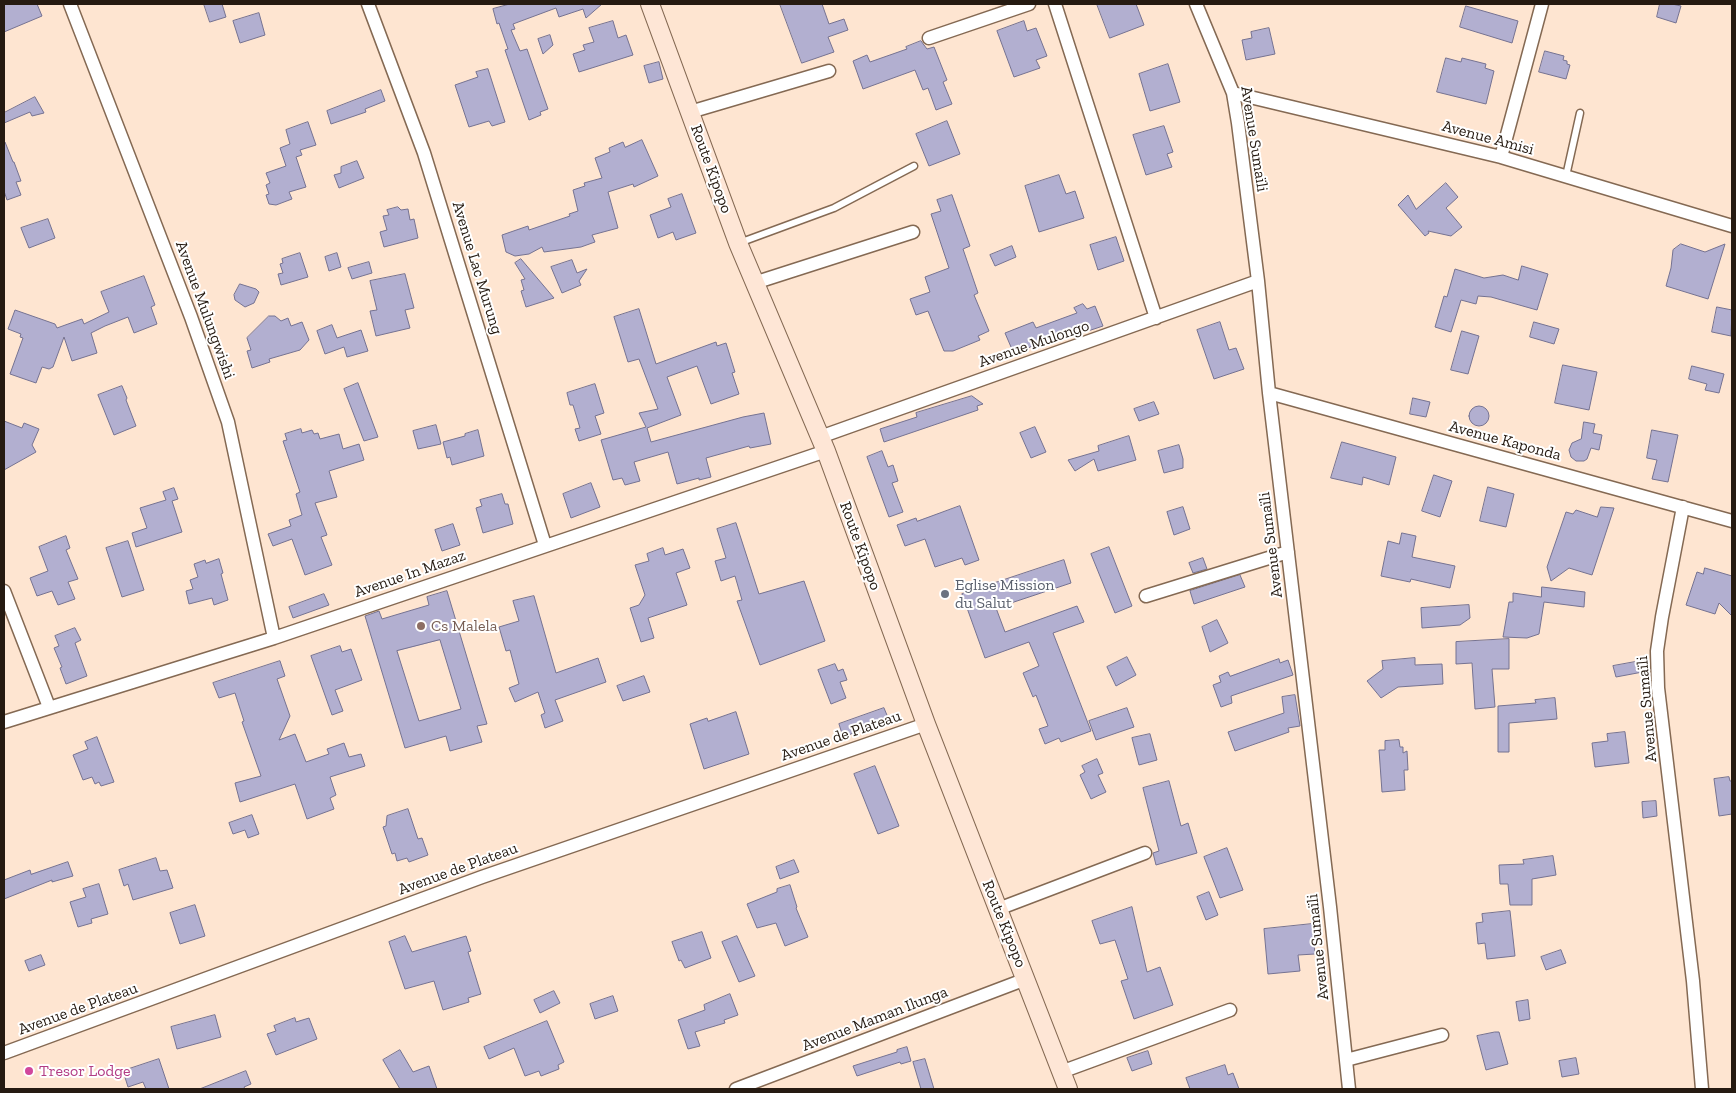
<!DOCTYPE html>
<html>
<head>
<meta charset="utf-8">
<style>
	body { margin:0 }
	#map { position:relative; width:1736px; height:1093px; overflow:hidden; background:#fee5d1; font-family:"Zilla Slab",serif }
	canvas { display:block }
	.frame { position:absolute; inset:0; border:5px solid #251a11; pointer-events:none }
</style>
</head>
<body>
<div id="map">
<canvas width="1736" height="1093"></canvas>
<div class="frame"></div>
</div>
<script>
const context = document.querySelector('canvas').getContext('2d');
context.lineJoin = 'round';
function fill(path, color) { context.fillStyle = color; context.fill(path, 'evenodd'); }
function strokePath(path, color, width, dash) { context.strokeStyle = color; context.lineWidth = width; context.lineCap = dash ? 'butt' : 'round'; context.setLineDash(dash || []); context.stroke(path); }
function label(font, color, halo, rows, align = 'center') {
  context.font = font + ' "Zilla Slab",serif'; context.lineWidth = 4; context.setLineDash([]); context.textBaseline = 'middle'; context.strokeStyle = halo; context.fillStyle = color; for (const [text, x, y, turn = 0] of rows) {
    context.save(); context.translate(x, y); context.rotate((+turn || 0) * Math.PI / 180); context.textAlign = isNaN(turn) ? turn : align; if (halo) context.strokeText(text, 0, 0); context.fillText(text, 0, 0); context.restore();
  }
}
const building = new Path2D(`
	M4,4H37L42,16L4,32Z
	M204,4H222L226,17L210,22Z
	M510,4H602L586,18L583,9L559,17L556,8L513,24L515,29L511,30L520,51L527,49L548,109L540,112L541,115L529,120L505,50L508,49L499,23L497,24L493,9Z
	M780,4H822L829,24L844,19L848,30L828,37L834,52L802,63Z
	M1097,4H1136L1144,25L1110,38Z
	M1660,4H1672L1681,6L1676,23L1657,17Z
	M1466,6L1518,21L1512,43L1460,27Z
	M259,13L265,35L240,43L233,21Z
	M613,21L618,38L626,35L633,55L579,72L573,54L585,50L583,45L594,42L589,28Z
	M1024,21L1027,31L1036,28L1047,56L1036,60L1040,68L1014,77L997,31Z
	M1269,28L1275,54L1246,60L1242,40L1252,38L1251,32Z
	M550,35L553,45L543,54L538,39Z
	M921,41L927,49L934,47L947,80L943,82L952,104L936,110L928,88L923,90L915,70L863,89L853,61L867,55L870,62L907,49L906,47Z
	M1545,51L1564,56L1563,60L1567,61V64L1570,65L1566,79L1539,72Z
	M1446,58L1461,62L1462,58L1486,64L1485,68L1494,71L1486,104L1437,92Z
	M659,62L663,79L649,83L644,66Z
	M1168,64L1180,102L1150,111L1139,74Z
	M488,69L505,122L492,126L489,121L469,127L455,85L478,77L476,72Z
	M381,90L385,101L365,109L366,112L331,124L327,111Z
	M35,97L44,113L32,116L30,112L4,123V113Z
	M947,121L960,154L929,166L916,134Z
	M308,122L316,145L300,150L302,155L296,157L306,187L289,192L292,199L276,205L269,204L266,195L269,194L266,185L270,183L266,173L286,166L280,148L290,144L286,130Z
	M1164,126L1173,152L1167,154L1172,167L1146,175L1133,135Z
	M642,140L658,176L634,187L633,184L608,192L618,228L592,235L595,242L581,247L544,252L542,247L529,254L515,256L506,252L502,235L528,226L529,230L570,216L569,214L578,211L573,190L585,186L584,183L602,178L595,158L610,152L609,148L623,142L625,147Z
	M4,142H5L13,162H14L21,181L16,182L21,195L7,200L4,191Z
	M357,161L364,178L339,188L334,175L341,173V167Z
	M1059,175L1066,194L1075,191L1084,218L1039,232L1025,186Z
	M1446,183L1458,197L1446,208L1462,227L1451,236L1428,231L1429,233L1425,236L1398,205L1408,195L1416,209Z
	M682,194L696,233L676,240L673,232L658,238L650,215L671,207L668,199Z
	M952,195L970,246L963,249L978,293L974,295L989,331L978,336L980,340L953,351H944L928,311L916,315L910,299L930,292L925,277L949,268L931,214L941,211L937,200Z
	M398,207L401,210L408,209L410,220L414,219L418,238L384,247L380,232L387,230L383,216L389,215L387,210Z
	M48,219L55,238L29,248L21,228Z
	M1116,237L1124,261L1098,270L1090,245Z
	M1681,244L1705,252L1725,244L1708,299L1666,286L1671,268L1673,250Z
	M1012,246L1016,257L995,266L990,255Z
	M300,253L308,277L281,285L278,274L283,273L280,264L283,263L282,259Z
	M337,253L341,267L329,271L325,257Z
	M521,259L554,298L526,307L521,291L524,290L521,280L525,279L515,263Z
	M572,260L577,273L587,269L579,281L581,285L562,293L551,267Z
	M369,262L372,273L352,279L348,268Z
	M1522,266L1548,274L1537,310L1491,297L1478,296L1476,304L1461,300L1451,332L1435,327L1444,296L1447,297L1455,269L1484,278L1503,275L1518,280Z
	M405,274L414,308L405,310L410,328L376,336L370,311L377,310L370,281Z
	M144,276L155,305L151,307L157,324L134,333L128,317L105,326L91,333L97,353L72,361L64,337L53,367L49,369L42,367L36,383L10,374L23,338L20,337L21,334L8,329L15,310L55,324L57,328L82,319L84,324L109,312L101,292Z
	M240,284L256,289L259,292L254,303L245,307L235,300L234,295Z
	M1083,304L1087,309L1095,306L1103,326L1085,332L1082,325L1041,340L1042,342L1014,354L1005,333L1033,322L1036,328L1077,313L1074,308Z
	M1717,307L1732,310L1731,336L1712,332Z
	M639,309L656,364L716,342L717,346L726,343L735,372L732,373L739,394L711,404L697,366L667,377L681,415L647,428L651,442L743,417L764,413L771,444L750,448L749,446L706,458L711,477L699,480V478L677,484L668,452L634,462L640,481L625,485L622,478L613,480L601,440L646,427L639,413L658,409L639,359L628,362L614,317Z
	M269,316H275L281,321L288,318L291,326L302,322L309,340L300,350L269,359L270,362L252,368L247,351L251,350L247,338Z
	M1220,322L1229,350L1236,348L1244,369L1214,379L1197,330Z
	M1534,322L1559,329L1554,344L1530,337Z
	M332,325L337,338L361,330L368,351L347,357L344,347L325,354L317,331Z
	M1462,331L1479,336L1468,374L1451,370Z
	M1563,365L1597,372L1589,410L1555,403Z
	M1692,366L1724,374L1719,393L1705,390L1707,384L1689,379Z
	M358,383L378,437L364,441L344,389Z
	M595,384L604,413L595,416L601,434L579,441L575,429L580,428L573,405H570L567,393Z
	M122,386L127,398L126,400L136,426L114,435L98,395Z
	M972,396L983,404L977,406L978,410L884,442L880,429L917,417L916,413Z
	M1413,398L1430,402L1426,417L1410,414Z
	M1154,402L1159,414L1139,421L1134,409Z
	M1469 416a10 10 0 1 1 20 0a10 10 0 1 1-20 0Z
	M4,421L22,428L24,423L39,429L32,445L36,452L4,470Z
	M1584,422L1595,424L1593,433L1602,435L1599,450L1591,448L1587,459L1584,461H1576L1571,457L1569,450L1572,443L1581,439Z
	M436,425L441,444L418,449L413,431Z
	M1035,427L1046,452L1031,458L1020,433Z
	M301,429L302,433L312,430L314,434L318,433L320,439L339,434L343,449L359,444L364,460L329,471L337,497L315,503L327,535L321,537L332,565L305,575L292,539L273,546L268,534L291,526L289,520L302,515L296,494L300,492L283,441L287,440L285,434Z
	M478,430L484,456L452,465L450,457L447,458L443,442L465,436V434Z
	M1652,430L1678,435L1668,482L1652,479L1657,460L1647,458Z
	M1129,436L1136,460L1098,471L1094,459L1075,471L1068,460L1099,451L1098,446Z
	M1342,442L1396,457L1389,485L1363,477L1362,485L1331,478Z
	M1179,445L1183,459V468L1164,473L1158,451Z
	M882,451L888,467L893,465L898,481L892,483L903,512L889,517L867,457Z
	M1434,475L1452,481L1440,517L1422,511Z
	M591,483L600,507L571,518L563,494Z
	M1488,487L1514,494L1506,527L1480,521Z
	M174,488L178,499L172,501L182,532L136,547L132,533L147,528L140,508L166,500L163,492Z
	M502,494L505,504H508L513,524L483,533L476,508L482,506L480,500Z
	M960,506L979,560L965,565L962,558L935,567L925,539L905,546L897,525L916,518L917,521Z
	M1183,507L1190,529L1174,535L1167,512Z
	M1601,507L1614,508L1592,575L1569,568L1551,581L1547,567L1566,512L1573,514L1576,510L1597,517Z
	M736,523L759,594L804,581L825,641L760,665L737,601L742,600L735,576L721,581L715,561L726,558L717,529Z
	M453,524L460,545L442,551L435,530Z
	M1402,533L1416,536L1412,557L1455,566L1450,588L1411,579L1410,582L1381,576L1388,541L1399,544Z
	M66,536L70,548L66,550L78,579L68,582L75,599L58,605L52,591L37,596L30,578L48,571L39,547Z
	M128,541L144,590L122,597L106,548Z
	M1109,547L1132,606L1115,613L1091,554Z
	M663,548L665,555L683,549L690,568L676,573L687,605L648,618L654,638L641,642L630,608L639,605L645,595L635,565L649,561L647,554Z
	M1203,558L1207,569L1193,573L1189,563Z
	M219,559L223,573L221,574L228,600L214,605L212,598L189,604L186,591L193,589L190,580L198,577L194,564L205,560L206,563Z
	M1064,560L1071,583L996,608L1005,632L1077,606L1084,622L1053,633L1091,731L1061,742L1059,738L1045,744L1039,729L1048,726L1036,695L1033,697L1023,673L1039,666L1029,642L985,658L962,594Z
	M1705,568L1732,576V616L1719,603L1715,614L1686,605L1697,572L1703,574Z
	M1240,575L1245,587L1194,604L1190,591Z
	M1542,587L1585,592L1584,607L1544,602L1539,634L1527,638L1503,637L1509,602H1513V593L1541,597Z
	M447,591L487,724L477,726L482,742L450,751L446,736L405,748L365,616L379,611L382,619L429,605L427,597ZM440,640L461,709L419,721L397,651Z
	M324,594L329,605L293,618L289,607Z
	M534,596L556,673L598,658L606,682L555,700L563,721L545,728L541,715L545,713L538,692L515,702L509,688L519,684L510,650L506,651L499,627L519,621L513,601Z
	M1469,605L1470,618L1460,625L1422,628L1421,608Z
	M1217,620L1228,643L1210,652L1202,627Z
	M75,628L81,640L75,643L87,676L66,684L60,668L62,667L54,648L59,646L55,636Z
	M1509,639V669H1492L1495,707L1475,709L1472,663L1456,664V642Z
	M340,646L342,652L351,649L362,680L335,690L343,711L332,715L311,656Z
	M1127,657L1136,675L1116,686L1107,667Z
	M1415,658V665L1442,664L1443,684L1398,687L1381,698L1367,681L1383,669L1382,661Z
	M1279,659L1280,663L1288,660L1293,675L1231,696L1232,703L1221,707L1213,685L1221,682L1219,676L1228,672L1230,676Z
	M1646,660L1648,671L1616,677L1613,666Z
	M280,661L285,676L277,679L290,716L279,740L295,734L306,762L329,754L327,749L344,743L349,757L361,754L365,766L330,777L336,795L330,798L334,809L307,819L295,784L240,802L235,783L261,776L242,722L244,721L235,693L219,698L213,683Z
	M835,664L838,671L843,669L847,680L840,682L846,698L831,704L818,670Z
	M644,676L650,692L623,701L617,686Z
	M1295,695L1300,726L1288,728L1289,732L1235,751L1228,732L1284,713L1282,697Z
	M1555,698L1557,719L1509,723V752H1498V706L1536,703L1535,700Z
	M884,708L889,720L843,737L839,724Z
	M1127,708L1134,727L1096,740L1089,721Z
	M736,712L749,754L704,769L690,724L707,718L708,721Z
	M1625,732L1629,763L1595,767L1592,743L1608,741L1607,734Z
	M1150,734L1157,760L1139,765L1132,738Z
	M97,737L114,782L101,786L99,782L95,784L92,777L83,780L73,755L88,749L85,742Z
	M1399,740L1400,747H1403V753L1407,751L1408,770H1404L1405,790L1382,792L1379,750H1385V741Z
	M1097,759L1103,773L1098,775L1106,792L1091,799L1080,775L1085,772L1082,766Z
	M875,766L899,826L878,834L854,774Z
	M1729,777L1730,781H1732V814L1719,816L1714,779Z
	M1169,781L1181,826L1188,823L1197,853L1156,865L1153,853L1159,851L1143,788Z
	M1656,801L1657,816L1643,818L1642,802Z
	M408,809L418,839L422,838L428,855L409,862L407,858L397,861L395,853L392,854L383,827L386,826L387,816Z
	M252,815L259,834L248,838L245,830L233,834L229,823Z
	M1227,848L1243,890L1220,898L1204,857Z
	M1553,856L1556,875L1532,879V905H1510L1508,884H1500L1499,865L1524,864L1523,860Z
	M156,858L160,871L167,870L173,888L133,900L128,884L124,886L119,870Z
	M794,860L799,872L780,879L776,867Z
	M68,862L73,876L52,882V880L4,899V880L30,870L31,874Z
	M99,884L108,914L91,919L92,923L78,927L70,902L86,897L83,889Z
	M790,885L797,907L796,908L808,937L785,946L776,923L757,928L747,904L777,892V889Z
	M1209,892L1218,915L1206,920L1197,897Z
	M195,905L205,936L180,944L170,913Z
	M1132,907L1147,972L1160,967L1173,1005L1134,1019L1121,981L1128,979L1115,940L1100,944L1092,921Z
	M1510,911L1515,956L1487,959L1485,943L1478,944L1476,923L1483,922L1482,914Z
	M1312,924L1315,954L1298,955L1300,971L1268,974L1264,929Z
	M702,932L711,958L685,968L681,960L679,961L672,942Z
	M405,936L412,952L466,936L471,951L468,952L481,994L468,998L469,1002L443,1010L434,981L405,989L389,942Z
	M737,936L755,976L739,982L722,942Z
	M1561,950L1566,963L1546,970L1541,957Z
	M41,955L45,965L29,971L25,961Z
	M554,991L560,1003L540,1013L534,1000Z
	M730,994L738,1015L724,1020L725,1023L695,1032L700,1046L688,1049L678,1020L705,1010L704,1005Z
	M613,996L618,1011L595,1019L590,1004Z
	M1528,1000L1530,1019L1519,1021L1516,1002Z
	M215,1015L221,1037L177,1049L171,1027Z
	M295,1018L296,1022L309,1018L317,1039L276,1055L267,1034L276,1031L274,1026Z
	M547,1021L564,1062L558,1065L559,1069L541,1076L539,1071L525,1076L514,1048L489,1059L484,1047Z
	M1495,1032H1499L1508,1064L1486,1070L1477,1036Z
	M907,1047L911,1061L901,1064L900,1062L857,1076L853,1066L897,1052V1050Z
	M400,1050L413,1072L429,1066L437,1089H400L383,1060Z
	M1148,1051L1152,1064L1132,1071L1127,1058Z
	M1576,1058L1579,1074L1562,1077L1559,1061Z
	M159,1059L169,1089H146L143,1082L128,1087L123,1071Z
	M925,1059L934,1089H921L913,1062Z
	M1225,1065L1228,1075L1233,1073L1239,1089H1190L1186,1078Z
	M246,1071L251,1084L244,1087L245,1089H200Z`);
fill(building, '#b2afd0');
strokePath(building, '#757291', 1);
const lane = new Path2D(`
	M1566,176L1580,113
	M739,243L834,208L914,166`);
const street = new Path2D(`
	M70,4L191,317L228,422L274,638
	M368,4L424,153L545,545
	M1055,4L1156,318
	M1196,4L1233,93L1238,123L1258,281L1269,393L1330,907L1349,1089
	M929,38L1029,4
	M1233,93L1501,157L1732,226
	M690,112L829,71
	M1501,157L1542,4
	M754,283L913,232
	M1269,393L1732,521
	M820,437L1258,281
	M1683,507L1662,617L1657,651L1658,688L1693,981L1702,1089
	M4,591L49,707
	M1146,596L1288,552
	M4,722L274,638L826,451
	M998,909L1145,853
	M4,1053L482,877L926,724
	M1346,1060L1442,1035
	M1061,1072L1230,1010
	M736,1089L1026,979`);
const secondary = new Path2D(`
	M650,4L738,243L826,451L926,724L1068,1089`);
strokePath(lane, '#846953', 9);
strokePath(street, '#846953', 15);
strokePath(secondary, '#846953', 20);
strokePath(lane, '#fff', 6);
strokePath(street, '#fff', 12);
strokePath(secondary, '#fee6d6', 18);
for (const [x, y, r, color] of [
	[945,594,5,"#6b7280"],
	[421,626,5,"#8d6e63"],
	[29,1071,5,"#d1479c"]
]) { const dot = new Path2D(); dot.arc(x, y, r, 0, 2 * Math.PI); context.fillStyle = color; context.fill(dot); strokePath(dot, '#fff', 2); }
label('16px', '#251a11', '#fff', [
	["Avenue Amisi",1488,138,15],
	["Avenue Sumaïli",1254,139,81],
	["Route Kipopo",711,169,70],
	["Avenue Lac Murung",477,268,73],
	["Avenue Mulungwishi",205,310,70],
	["Avenue Mulongo",1034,344,-19],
	["Avenue Kaponda",1505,441,15],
	["Avenue Sumaïli",1271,545,-97],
	["Route Kipopo",860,546,70],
	["Avenue In Mazaz",410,574,-19],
	["Avenue Sumaïli",1647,709,-95],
	["Avenue de Plateau",841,736,-19],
	["Avenue de Plateau",458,869,-20],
	["Route Kipopo",1004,924,68],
	["Avenue Sumaïli",1318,947,-96],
	["Avenue de Plateau",78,1009,-20],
	["Avenue Maman Ilunga",875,1019,-21]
]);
label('16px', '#5b616d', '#fff', [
	["Eglise Mission",955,585],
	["du Salut",955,603]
], 'left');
label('16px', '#785e54', '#fff', [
	["Cs Malela",431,626]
], 'left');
label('16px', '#b23c85', '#fff', [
	["Tresor Lodge",39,1071]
], 'left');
</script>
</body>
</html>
